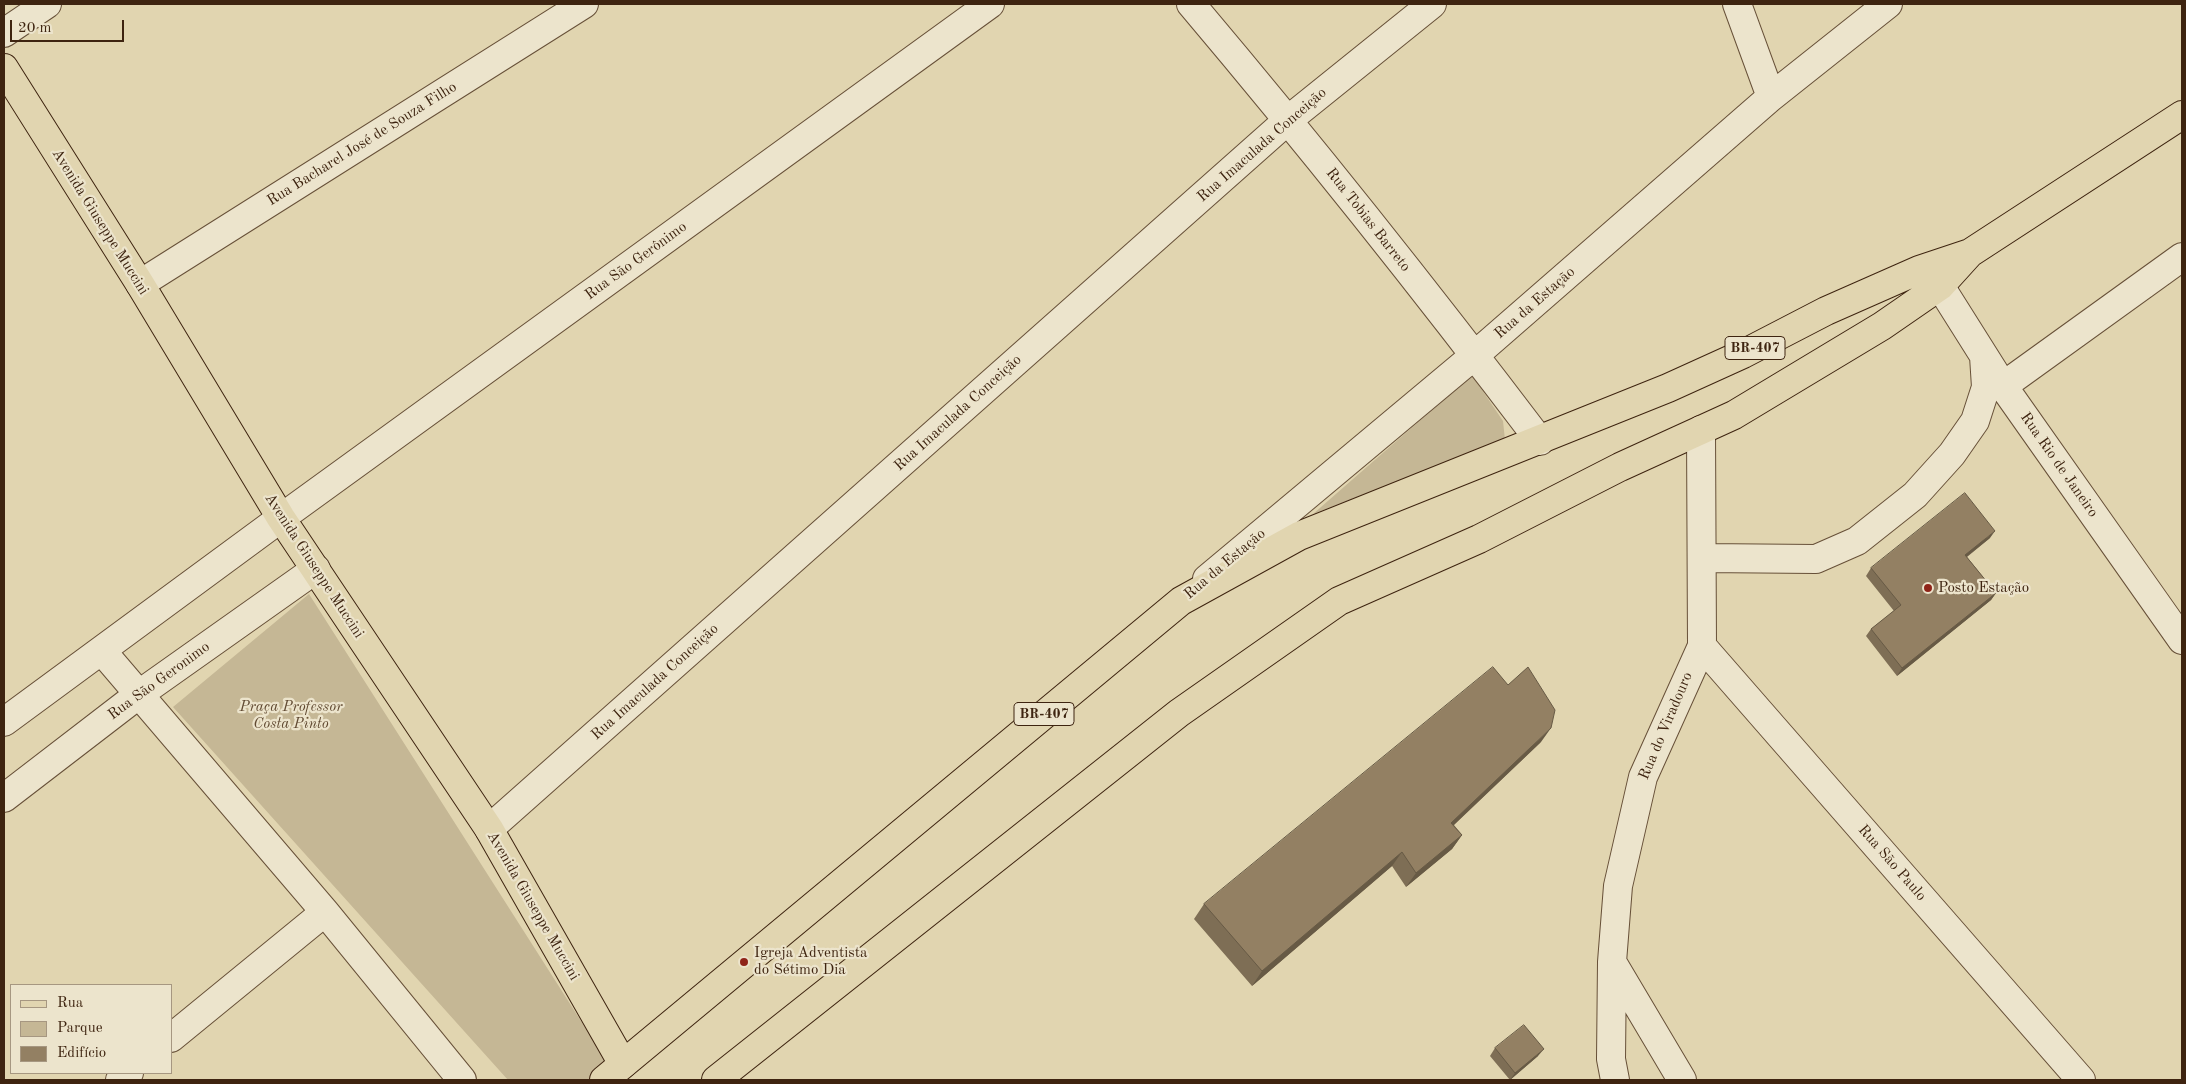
<!DOCTYPE html>
<html>
<head>
<meta charset="utf-8">
<style>
	body { margin:0 }
	#map { position:relative; width:2186px; height:1084px; overflow:hidden; background:#e1d5b0; font-family:"Old Standard TT",serif }
	canvas { display:block }
	.frame { position:absolute; inset:0; border:5px solid #3e2410; pointer-events:none }
	.legend { position:absolute; left:10px; top:984px; width:162px; height:90px; box-sizing:border-box; background:#ece4cc; border:1px solid #a69781; margin:0; padding:6px 9px; list-style:none; font-size:15px; color:#3e2410 }
	.legend li { display:flex; align-items:center; gap:10px; height:25px }
	.legend b { width:25px; border:1px solid #a69781 }
	.scale { position:absolute; left:10px; top:20px; width:114px; height:22px; box-sizing:border-box; border:2px solid #3e2410; border-top:0; padding-left:6px; font-size:15px; line-height:18px; white-space:nowrap; color:#3e2410; -webkit-text-stroke:4px #ece4cc; paint-order:stroke }
</style>
</head>
<body>
<div id="map">
<canvas width="2186" height="1084"></canvas>
<div class="frame"></div>
<ul class="legend">
<li><b style="height:6px;background:#e1d5b0"></b>Rua</li>
<li><b style="height:14px;background:#c5b795"></b>Parque</li>
<li><b style="height:14px;background:#938063"></b>Edifício</li>
</ul>
<div class="scale">20 m</div>
</div>
<script>
const context = document.querySelector('canvas').getContext('2d');
context.lineJoin = 'round';
function fill(path, color) { context.fillStyle = color; context.fill(path, 'evenodd'); }
function strokePath(path, color, width, dash) { context.strokeStyle = color; context.lineWidth = width; context.lineCap = dash ? 'butt' : 'round'; context.setLineDash(dash || []); context.stroke(path); }
function label(font, color, halo, rows, align = 'center') {
  context.font = font + ' "Old Standard TT",serif'; context.lineWidth = 4.5; context.setLineDash([]); context.textBaseline = 'middle'; context.strokeStyle = halo; context.fillStyle = color; for (const [text, x, y, turn = 0] of rows) {
    context.save(); context.translate(x, y); context.rotate((+turn || 0) * Math.PI / 180); context.textAlign = isNaN(turn) ? turn : align; if (halo) context.strokeText(text, 0, 0); context.fillText(text, 0, 0); context.restore();
  }
}
fill(new Path2D(`
	M1472,375L1503,421L1505,440L1313,514Z
	M309,594L609,1065L592,1080H508L173,707Z`), '#c5b795');
const minor = new Path2D(`
	M1191,4C1311,146 1427,292 1540,441
	M1737,4L1771,97
	M4,33L47,4
	M140,284L584,4
	M1940,286L2003,386L2182,640
	M2003,386L2182,257
	M1703,558L1816,559L1857,541L1915,495L1952,454L1975,421L1986,387L1984,356
	M1207,579L1475,355L1771,97L1888,4
	M1702,646L2081,1080
	M102,651L325,912L462,1080
	M4,722L281,518L990,4
	M4,798L138,695L316,569
	M489,829L1288,120L1432,4
	M1612,962L1682,1080
	M171,1038L325,912
	M120,1080L129,1073
	M1615,1080L1611,1059L1612,962L1618,886L1643,777L1702,646L1701,430`);
const major = new Path2D(`
	M4,68L140,284L281,518L489,829L623,1064`);
const highway = new Path2D(`
	M604,1080L1181,601L1299,536L1668,388L1743,354L1826,311L1919,270L1970,253L2182,115
	M716,1080L1179,713L1339,601L1479,539L1620,467L1734,415L1882,326L1940,286L1969,254`);
strokePath(minor, '#675038', 30);
strokePath(major, '#3e2410', 30);
strokePath(highway, '#3e2410', 30);
strokePath(minor, '#ece4cc', 28);
strokePath(major, '#e1d5b0', 28);
strokePath(highway, '#e1d5b0', 28);
fill(new Path2D(`
	M1990,538L1967,557L1996,593L1991,600L1897,676L1866,636L1871,629L1894,611L1866,576L1871,568Z
	M1541,742L1454,825L1462,835L1452,849L1406,887L1392,866L1252,986L1194,919L1204,904Z
	M1495,1048L1538,1056L1510,1080L1490,1056Z`), '#7e6e55');
fill(new Path2D(`
	M1995,531L1990,538L1960,562L1965,555Z
	M1996,593L1991,600L1897,676L1902,668Z
	M1551,728L1541,742L1441,837L1451,823Z
	M1462,835L1452,849L1406,887L1416,873Z
	M1402,852L1392,866L1252,986L1262,971Z
	M1544,1049L1538,1056L1510,1080L1515,1073Z`), '#675a45');
const building = new Path2D(`
	M1965,493L1995,531L1965,555L1996,593L1902,668L1871,629L1901,605L1871,568Z
	M1493,667L1508,685L1528,667L1555,710L1551,728L1451,823L1462,835L1416,873L1402,852L1262,971L1204,904Z
	M1524,1025L1544,1049L1515,1073L1495,1048Z`);
fill(building, '#938063');
strokePath(building, '#675a45', 1);
for (const [x, y, r, color] of [
	[1928,588,5,"#8f2418"],
	[744,962,5,"#8f2418"]
]) { const dot = new Path2D(); dot.arc(x, y, r, 0, 2 * Math.PI); context.fillStyle = color; context.fill(dot); strokePath(dot, '#ece4cc', 2); }
for (const [x, y, w] of [
	[1755,348,60],
	[1044,714,60]
]) { const box = new Path2D(); box.roundRect(x - w / 2, y - 11.5, w, 23, 4); context.fillStyle = '#ece4cc'; context.fill(box); strokePath(box, '#3e2410', 1); }
label('bold 14px', '#3e2410', null, [
	["BR-407",1755,348],
	["BR-407",1044,714]
]);
label('15px', '#3e2410', '#ece4cc', [
	["Rua Bacharel José de Souza Filho",362,144,-32],
	["Rua Imaculada Conceição",1262,145,-41],
	["Rua Tobias Barreto",1368,220,52],
	["Avenida Giuseppe Muccini",100,222,58],
	["Rua São Gerônimo",636,261,-36],
	["Rua da Estação",1535,303,-41],
	["Rua Imaculada Conceição",958,413,-42],
	["Rua Rio de Janeiro",2059,465,55],
	["Rua da Estação",1225,564,-40],
	["Avenida Giuseppe Muccini",314,566,57],
	["Rua São Geronimo",159,681,-36],
	["Rua Imaculada Conceição",655,682,-42],
	["Rua do Viradouro",1666,726,-67],
	["Rua São Paulo",1892,863,49],
	["Avenida Giuseppe Muccini",533,906,60]
]);
label('15px', '#3e2410', '#ece4cc', [
	["Posto Estação",1938,588],
	["Igreja Adventista",754,953],
	["do Sétimo Dia",754,970]
], 'left');
label('italic 15px', '#604931', '#ece4cc', [
	["Praça Professor",291,707],
	["Costa Pinto",291,724]
]);
</script>
</body>
</html>
